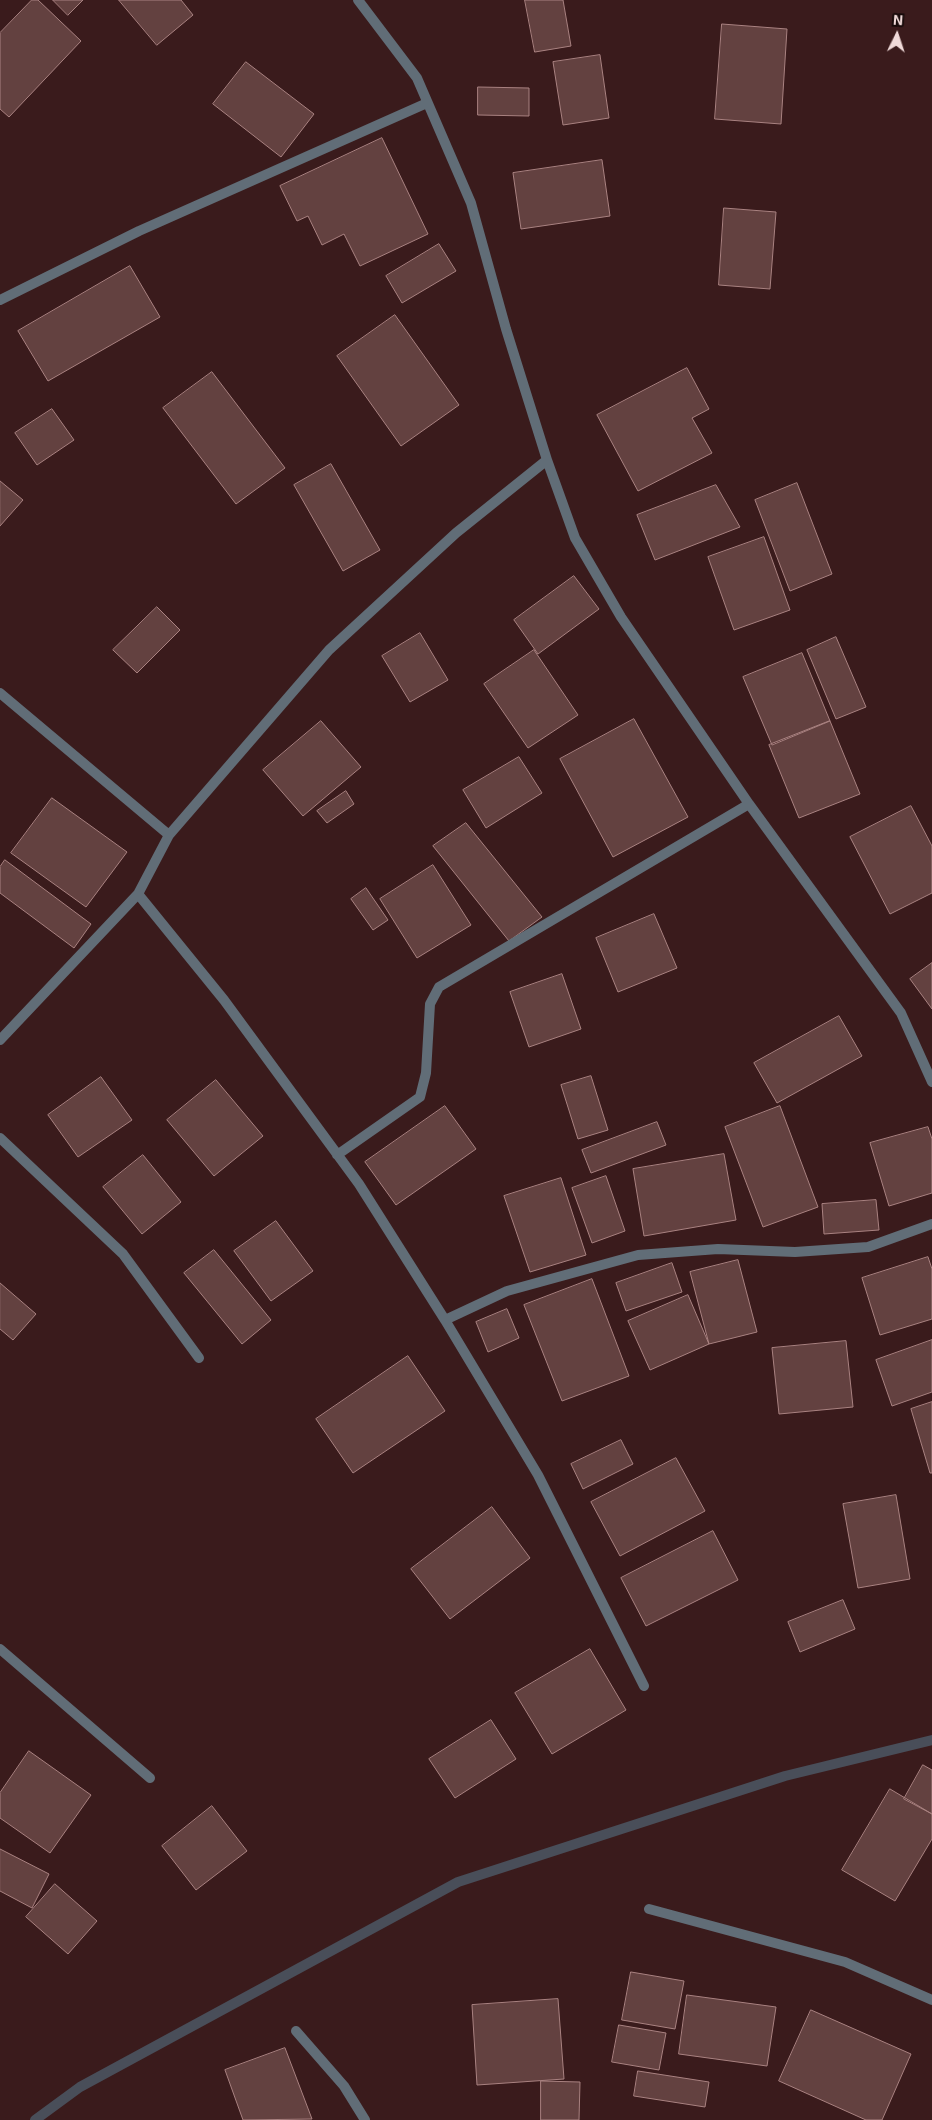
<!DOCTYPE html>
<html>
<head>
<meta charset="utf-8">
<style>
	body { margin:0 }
	#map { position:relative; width:932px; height:2120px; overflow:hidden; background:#3a1b1c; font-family:"Exo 2",sans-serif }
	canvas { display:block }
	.north { position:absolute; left:872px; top:10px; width:50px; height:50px; -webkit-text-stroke:4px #180a0a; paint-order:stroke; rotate:4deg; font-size:14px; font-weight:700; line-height:20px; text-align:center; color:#f0dad9 }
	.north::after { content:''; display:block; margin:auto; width:18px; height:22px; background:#f0dad9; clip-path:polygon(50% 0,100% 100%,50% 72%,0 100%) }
</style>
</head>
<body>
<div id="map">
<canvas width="932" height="2120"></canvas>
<div class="north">N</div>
</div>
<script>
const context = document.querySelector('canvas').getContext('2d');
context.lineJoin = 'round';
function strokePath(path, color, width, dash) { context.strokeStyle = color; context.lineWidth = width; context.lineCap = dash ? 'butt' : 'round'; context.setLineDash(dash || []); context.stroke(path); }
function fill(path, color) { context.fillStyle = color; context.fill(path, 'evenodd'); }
strokePath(new Path2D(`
	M35,2120L80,2087L458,1882L785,1776L932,1740`), '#494e59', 10);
const building = new Path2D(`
	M32,0H38L81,41L9,117L0,109V33Z
	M53,0H83L68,15Z
	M119,0H181L193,15L157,45Z
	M525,0H563L571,46L535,52Z
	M722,24L787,29L781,124L715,119Z
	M600,55L609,118L563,125L553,62Z
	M246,62L314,114L281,157L213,104Z
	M478,87L529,88V116L478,115Z
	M382,138L428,234L360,266L344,234L322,245L308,216L297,221L280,186Z
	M602,160L610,216L521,229L513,173Z
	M724,208L776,212L770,289L719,285Z
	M439,244L456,271L402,303L386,276Z
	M130,266L160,317L48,381L18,331Z
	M395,315L459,405L401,446L337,356Z
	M687,368L709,409L692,418L712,453L638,491L597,415Z
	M212,372L285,468L236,504L163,408Z
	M52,409L74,440L37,465L15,433Z
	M331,464L380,550L343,571L294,485Z
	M0,481L23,500L0,526Z
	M797,483L832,574L790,591L755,500Z
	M716,485L740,527L655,560L637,515Z
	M764,537L790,610L734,630L708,557Z
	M574,576L599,609L538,654L514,620Z
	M157,607L180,630L137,673L113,650Z
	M420,633L448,680L410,702L382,656Z
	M836,637L866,707L836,719L807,650Z
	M534,650L578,715L528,748L484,684Z
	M802,653L830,721L772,745L743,677Z
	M634,719L688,817L613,857L560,759Z
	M321,721L361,767L303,816L263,770Z
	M830,721L860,794L799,818L769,745Z
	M519,757L542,793L486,828L463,790Z
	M346,791L354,804L327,823L317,811Z
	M52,798L127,852L86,907L11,853Z
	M911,806L932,846V893L890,914L850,837Z
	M466,823L542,917L509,941L433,846Z
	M5,860L91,924L74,948L0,893V867Z
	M433,865L471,925L417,958L380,899Z
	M366,888L388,920L373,930L351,899Z
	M654,914L677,968L618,992L596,938Z
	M932,963V1009L910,979Z
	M562,974L581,1029L529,1047L510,992Z
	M839,1016L862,1056L777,1103L754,1063Z
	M591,1076L608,1130L578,1139L561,1085Z
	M101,1077L132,1120L78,1157L48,1115Z
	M216,1080L263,1136L214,1176L167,1120Z
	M445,1106L476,1149L396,1205L365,1162Z
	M780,1106L818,1207L763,1227L725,1127Z
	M657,1122L666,1145L591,1173L582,1150Z
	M928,1127L932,1139V1193L889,1206L870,1143Z
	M724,1154L736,1220L644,1236L633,1169Z
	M143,1155L181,1202L142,1234L103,1187Z
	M606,1176L625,1231L592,1243L572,1188Z
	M561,1178L586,1255L530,1272L504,1196Z
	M876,1200L879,1230L824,1234L822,1204Z
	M276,1221L313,1271L271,1301L234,1251Z
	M214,1250L271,1320L242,1344L184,1273Z
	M928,1257L932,1269V1319L880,1335L862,1278Z
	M738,1260L757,1332L709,1344L690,1272Z
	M672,1263L682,1292L626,1311L616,1283Z
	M592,1279L629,1376L562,1401L524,1305Z
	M0,1283L36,1314L13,1340L0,1329Z
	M688,1295L709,1344L650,1370L628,1321Z
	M507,1309L519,1338L488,1352L476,1322Z
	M932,1340V1392L892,1406L876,1360Z
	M846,1341L853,1407L779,1414L772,1348Z
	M408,1356L445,1411L353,1473L316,1419Z
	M932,1402V1473H930L911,1409Z
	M621,1440L633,1464L583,1489L571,1464Z
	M676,1458L705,1511L620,1556L591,1502Z
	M896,1495L910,1579L858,1588L843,1504Z
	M492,1507L530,1558L450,1619L411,1569Z
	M713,1531L738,1580L646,1626L621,1578Z
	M843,1600L855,1629L800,1652L788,1622Z
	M590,1649L626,1710L552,1754L515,1693Z
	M491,1720L516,1759L455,1798L429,1759Z
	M29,1751L91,1795L50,1853L0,1818V1793Z
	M923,1765L932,1770V1814L904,1799Z
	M890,1789L932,1814V1839L895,1901L842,1870Z
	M212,1806L247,1851L196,1890L162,1846Z
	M0,1849L49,1874L32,1908L0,1891Z
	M55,1884L97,1921L68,1954L26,1917Z
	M631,1972L684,1981L675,2029L622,2020Z
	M687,1995L776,2007L767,2066L679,2054Z
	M558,1999L564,2079L477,2085L472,2005Z
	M811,2010L911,2054L882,2120H866L779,2081Z
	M619,2025L666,2033L659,2070L612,2062Z
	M285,2048L312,2119L243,2120L225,2070Z
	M638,2071L709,2082L705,2107L634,2096Z
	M541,2081L580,2082L579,2120H541Z`);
fill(building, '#634140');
strokePath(building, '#a98281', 1);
strokePath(new Path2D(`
	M358,0L417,78L471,203L506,329L547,460L575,538L621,617L749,804L901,1013L932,1082
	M0,300L139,231L427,103
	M0,693L169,835L329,650L456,533L547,460
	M169,835L138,894L224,1000L359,1184L445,1320L507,1291L638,1255L718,1249L795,1252L868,1247L932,1224
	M0,1040L138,894
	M0,1138L123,1254L199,1358
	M337,1155L420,1097L426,1073L430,1004L439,987L749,804
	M445,1320L538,1475L644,1686
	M0,1649L150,1778
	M649,1909L845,1962L932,2000
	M296,2031L344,2086L365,2120`), '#616d77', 10);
</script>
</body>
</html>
